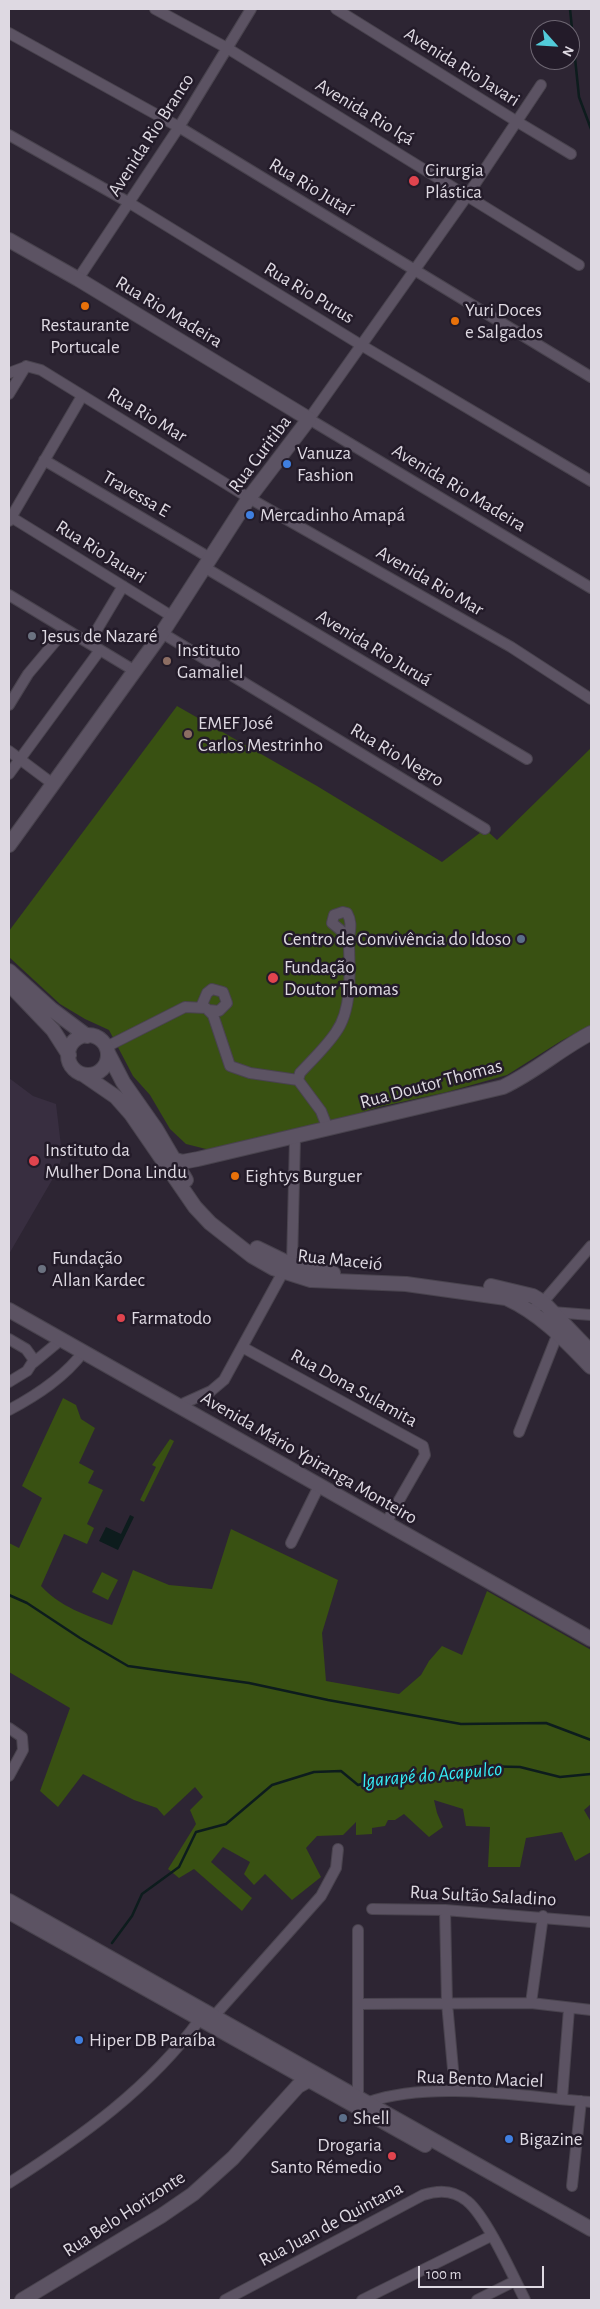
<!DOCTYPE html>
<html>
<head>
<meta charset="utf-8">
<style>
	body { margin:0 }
	#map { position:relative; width:600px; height:2309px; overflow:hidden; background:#2d2533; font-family:"Alegreya Sans",sans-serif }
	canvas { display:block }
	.frame { position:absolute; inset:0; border:10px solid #ded9e2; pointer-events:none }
	.north { position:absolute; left:530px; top:20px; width:50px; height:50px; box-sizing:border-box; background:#231b29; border:1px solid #6e6773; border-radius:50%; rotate:116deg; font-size:14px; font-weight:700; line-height:20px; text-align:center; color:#ded9e2 }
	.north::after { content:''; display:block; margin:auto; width:18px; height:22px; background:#52cbd9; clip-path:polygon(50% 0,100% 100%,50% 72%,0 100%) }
	.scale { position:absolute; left:418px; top:2266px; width:126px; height:22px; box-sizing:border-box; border:2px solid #ded9e2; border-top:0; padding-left:6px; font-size:15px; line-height:18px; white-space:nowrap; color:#ded9e2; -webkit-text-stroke:4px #231b29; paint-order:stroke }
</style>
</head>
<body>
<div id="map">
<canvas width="600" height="2309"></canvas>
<div class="frame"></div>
<div class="north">N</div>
<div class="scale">100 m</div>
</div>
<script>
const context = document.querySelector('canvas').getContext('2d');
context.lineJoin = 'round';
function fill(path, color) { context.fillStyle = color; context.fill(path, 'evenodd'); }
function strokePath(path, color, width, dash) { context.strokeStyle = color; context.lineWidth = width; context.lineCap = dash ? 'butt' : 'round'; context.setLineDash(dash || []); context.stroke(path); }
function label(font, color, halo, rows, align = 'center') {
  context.font = font + ' "Alegreya Sans",sans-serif'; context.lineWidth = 5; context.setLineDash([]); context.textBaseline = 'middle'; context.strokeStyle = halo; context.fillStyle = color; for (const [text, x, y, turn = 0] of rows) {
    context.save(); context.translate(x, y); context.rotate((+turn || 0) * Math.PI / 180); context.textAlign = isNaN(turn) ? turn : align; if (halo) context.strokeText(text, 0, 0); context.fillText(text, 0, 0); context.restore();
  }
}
fill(new Path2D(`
	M9,1078L33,1096L56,1104L62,1154L59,1168L9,1254Z`), '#382e40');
fill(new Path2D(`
	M177,706L317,786L442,862L485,829L497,840L591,748V1025L561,1041L507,1075L447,1092L379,1107L281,1138L210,1150L186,1144L170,1129L150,1095L133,1076L109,1030L85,1019L60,1004L9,957V931Z
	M63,1398L76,1405L81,1419L95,1428L79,1463L94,1471L88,1483L103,1490L87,1524L94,1528L87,1544L64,1534L41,1586C60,1607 86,1615 112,1625L133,1570L169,1585L212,1589L231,1529L338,1580L322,1633L326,1681L399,1694L421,1675L429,1661L442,1646L462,1655L487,1591L591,1650V1804L584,1810L591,1822V1852L575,1861L562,1832L526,1838L520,1867H488L490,1827L466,1826L463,1809L434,1800L437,1813L443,1827L429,1837L404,1814L395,1820H388L385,1826L372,1828V1834L356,1835V1822L343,1835L317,1836L306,1848L321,1877L292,1900L265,1874L254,1885L244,1874L250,1862L223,1847L211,1862L252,1898L242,1911L194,1869L179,1878L168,1869L196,1824L190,1810L203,1797L195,1787L164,1816L157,1808L134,1800L83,1774L58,1807L40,1791L70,1708L9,1672V1543L19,1548L42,1498L22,1486Z
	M170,1439L174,1441L144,1502L140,1500L156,1467L152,1465Z
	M102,1572L118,1580L108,1600L92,1592Z`), '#395112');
fill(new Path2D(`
	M130,1515L134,1517L118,1550L99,1541L106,1527L121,1534Z`), '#0d1c1d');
strokePath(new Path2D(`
	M570,9L579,97L591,129
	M9,1595L27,1603L80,1638L128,1666L249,1683L328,1700L461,1724L546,1723L591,1740
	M112,1943L132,1916L142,1894L179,1867L196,1832L226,1824L272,1785L314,1772L341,1771L358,1785L397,1774L436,1777L477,1766L520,1767L560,1777L591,1774`), '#0d1c1d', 2.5);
const street = new Path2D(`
	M155,9L227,48L579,265
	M336,9L516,121L571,154
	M9,33L179,127L591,377
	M541,85L467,196L309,419L591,588
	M9,135L128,202L361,345L591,481
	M78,279L179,127L251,9
	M26,366L41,370L249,498L511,647L591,699
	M9,373L25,367
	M9,394L26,366
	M44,460L210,558
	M11,517L173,617
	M9,521L82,396
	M204,567L527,759
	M9,595L135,671
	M162,633L485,829
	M89,643L123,586
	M9,705L28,674L65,630
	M9,751L53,784
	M9,774L100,650
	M201,1007L207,993L212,989L223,992L227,1003L219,1011L209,1010
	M106,1047L185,1007L206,1008L213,1015L230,1066L250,1073L298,1080L321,1111L328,1129
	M298,1080L300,1073C312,1060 326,1047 336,1032C352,1010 350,973 349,946C348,933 354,925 347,913L343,912L334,915L332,923L349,937
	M292,1265L295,1138
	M531,1311L543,1302L591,1246
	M552,1312L591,1315
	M9,1339L26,1349L34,1360L27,1371L9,1382
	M244,1348L423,1446L425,1455L386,1523
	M33,1363L62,1339
	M180,1405L211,1391L224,1380L283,1272
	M9,1410C37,1395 65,1377 84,1351
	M519,1432L558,1333
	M291,1543L319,1486
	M9,1728L22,1737L23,1750L9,1776
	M372,1909L445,1910L591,1922
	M445,1910L447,2003L455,2091
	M358,1930V2097
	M531,2003L543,1916
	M359,2004L531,2003L591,2010
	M215,2015L321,1896L336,1868L338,1849
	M562,2099L569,2009
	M369,2102C432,2080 525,2097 591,2102
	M9,2183C81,2137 150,2088 200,2019
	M572,2186L581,2101
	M225,2300L423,2195C438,2190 454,2190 467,2201C486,2216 513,2276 525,2300
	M362,2300L491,2236
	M477,2300L515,2281`);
const secondary = new Path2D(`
	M9,240L78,279L309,419L249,498L162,633L9,845
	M9,971L51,1009L87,1036
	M9,984L53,1030L69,1055
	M68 1055a20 20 0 1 1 40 0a20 20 0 1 1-40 0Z
	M108,1053L123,1082L156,1129L186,1180
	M84,1075L116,1097L131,1114L195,1207L210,1223L252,1256L273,1268L311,1280L406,1284L506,1298C541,1314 565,1340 591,1367
	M169,1158L182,1162L198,1159L503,1087C535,1072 560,1049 591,1033
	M257,1248L292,1265L333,1273
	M491,1286L533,1296L543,1302L591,1352
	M9,1310L591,1639
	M9,1901L591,2229
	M9,1912L425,2145
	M22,2300L161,2216L193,2194L233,2158L298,2086L309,2080`);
strokePath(street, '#49434e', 12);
strokePath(secondary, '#49434e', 16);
strokePath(street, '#5c5363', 10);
strokePath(secondary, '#5c5363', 14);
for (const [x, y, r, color] of [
	[414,181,6,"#e0444e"],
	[85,306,5,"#e8710a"],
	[455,321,5,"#e8710a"],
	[287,464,5,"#3f7fe0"],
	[250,515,5,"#3f7fe0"],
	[32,636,5,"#6b7280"],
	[167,661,5,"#8d6e63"],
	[188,734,5,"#8d6e63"],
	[521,939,5,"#5c6f8a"],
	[273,978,6,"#e0444e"],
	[34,1161,6,"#e0444e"],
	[235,1176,5,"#e8710a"],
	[42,1269,5,"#6b7280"],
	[121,1318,5,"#e0444e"],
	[79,2040,5,"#3f7fe0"],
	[343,2118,5,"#5c6f8a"],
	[509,2139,5,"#3f7fe0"],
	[392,2156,5,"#e0444e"]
]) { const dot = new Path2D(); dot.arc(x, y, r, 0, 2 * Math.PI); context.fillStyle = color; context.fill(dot); strokePath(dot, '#231b29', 2); }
label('19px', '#ded9e2', '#231b29', [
	["Avenida Rio Javari",462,67,32],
	["Avenida Rio Içá",365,112,31],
	["Avenida Rio Branco",151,135,-57],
	["Rua Rio Jutaí",311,187,31],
	["Rua Rio Purus",309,293,31],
	["Rua Rio Madeira",169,312,31],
	["Rua Rio Mar",147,415,31],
	["Rua Curitiba",260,454,-53],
	["Avenida Rio Madeira",459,488,31],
	["Travessa E",136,494,30],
	["Rua Rio Jauari",101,552,32],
	["Avenida Rio Mar",430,581,30],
	["Avenida Rio Juruá",374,648,31],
	["Rua Rio Negro",397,755,31],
	["Rua Doutor Thomas",431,1084,-15],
	["Rua Maceió",340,1260,6],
	["Rua Dona Sulamita",354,1388,29],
	["Avenida Mário Ypiranga Monteiro",309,1458,30],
	["Rua Sultão Saladino",483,1896,3],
	["Rua Bento Maciel",480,2079,2],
	["Rua Belo Horizonte",124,2214,-33],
	["Rua Juan de Quintana",331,2224,-28]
]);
label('19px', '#ded9e2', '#231b29', [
	["Cirurgia",425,170],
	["Plástica",425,192],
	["Yuri Doces",465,310],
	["e Salgados",465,332],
	["Restaurante",85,325,"center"],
	["Portucale",85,347,"center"],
	["Vanuza",297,453],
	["Fashion",297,475],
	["Mercadinho Amapá",260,515],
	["Jesus de Nazaré",42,636],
	["Instituto",177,650],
	["Gamaliel",177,672],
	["EMEF José",198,723],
	["Carlos Mestrinho",198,745],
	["Centro de Convivência do Idoso",511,939,"right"],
	["Fundação",284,967],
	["Doutor Thomas",284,989],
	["Instituto da",45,1150],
	["Mulher Dona Lindu",45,1172],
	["Eightys Burguer",245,1176],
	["Fundação",52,1258],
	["Allan Kardec",52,1280],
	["Farmatodo",131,1318],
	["Hiper DB Paraíba",89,2040],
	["Shell",353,2118],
	["Bigazine",519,2139],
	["Drogaria",382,2145,"right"],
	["Santo Rémedio",382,2167,"right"]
], 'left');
label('italic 20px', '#35edf6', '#231b29', [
	["Igarapé do Acapulco",432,1775,-5]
]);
</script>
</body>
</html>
